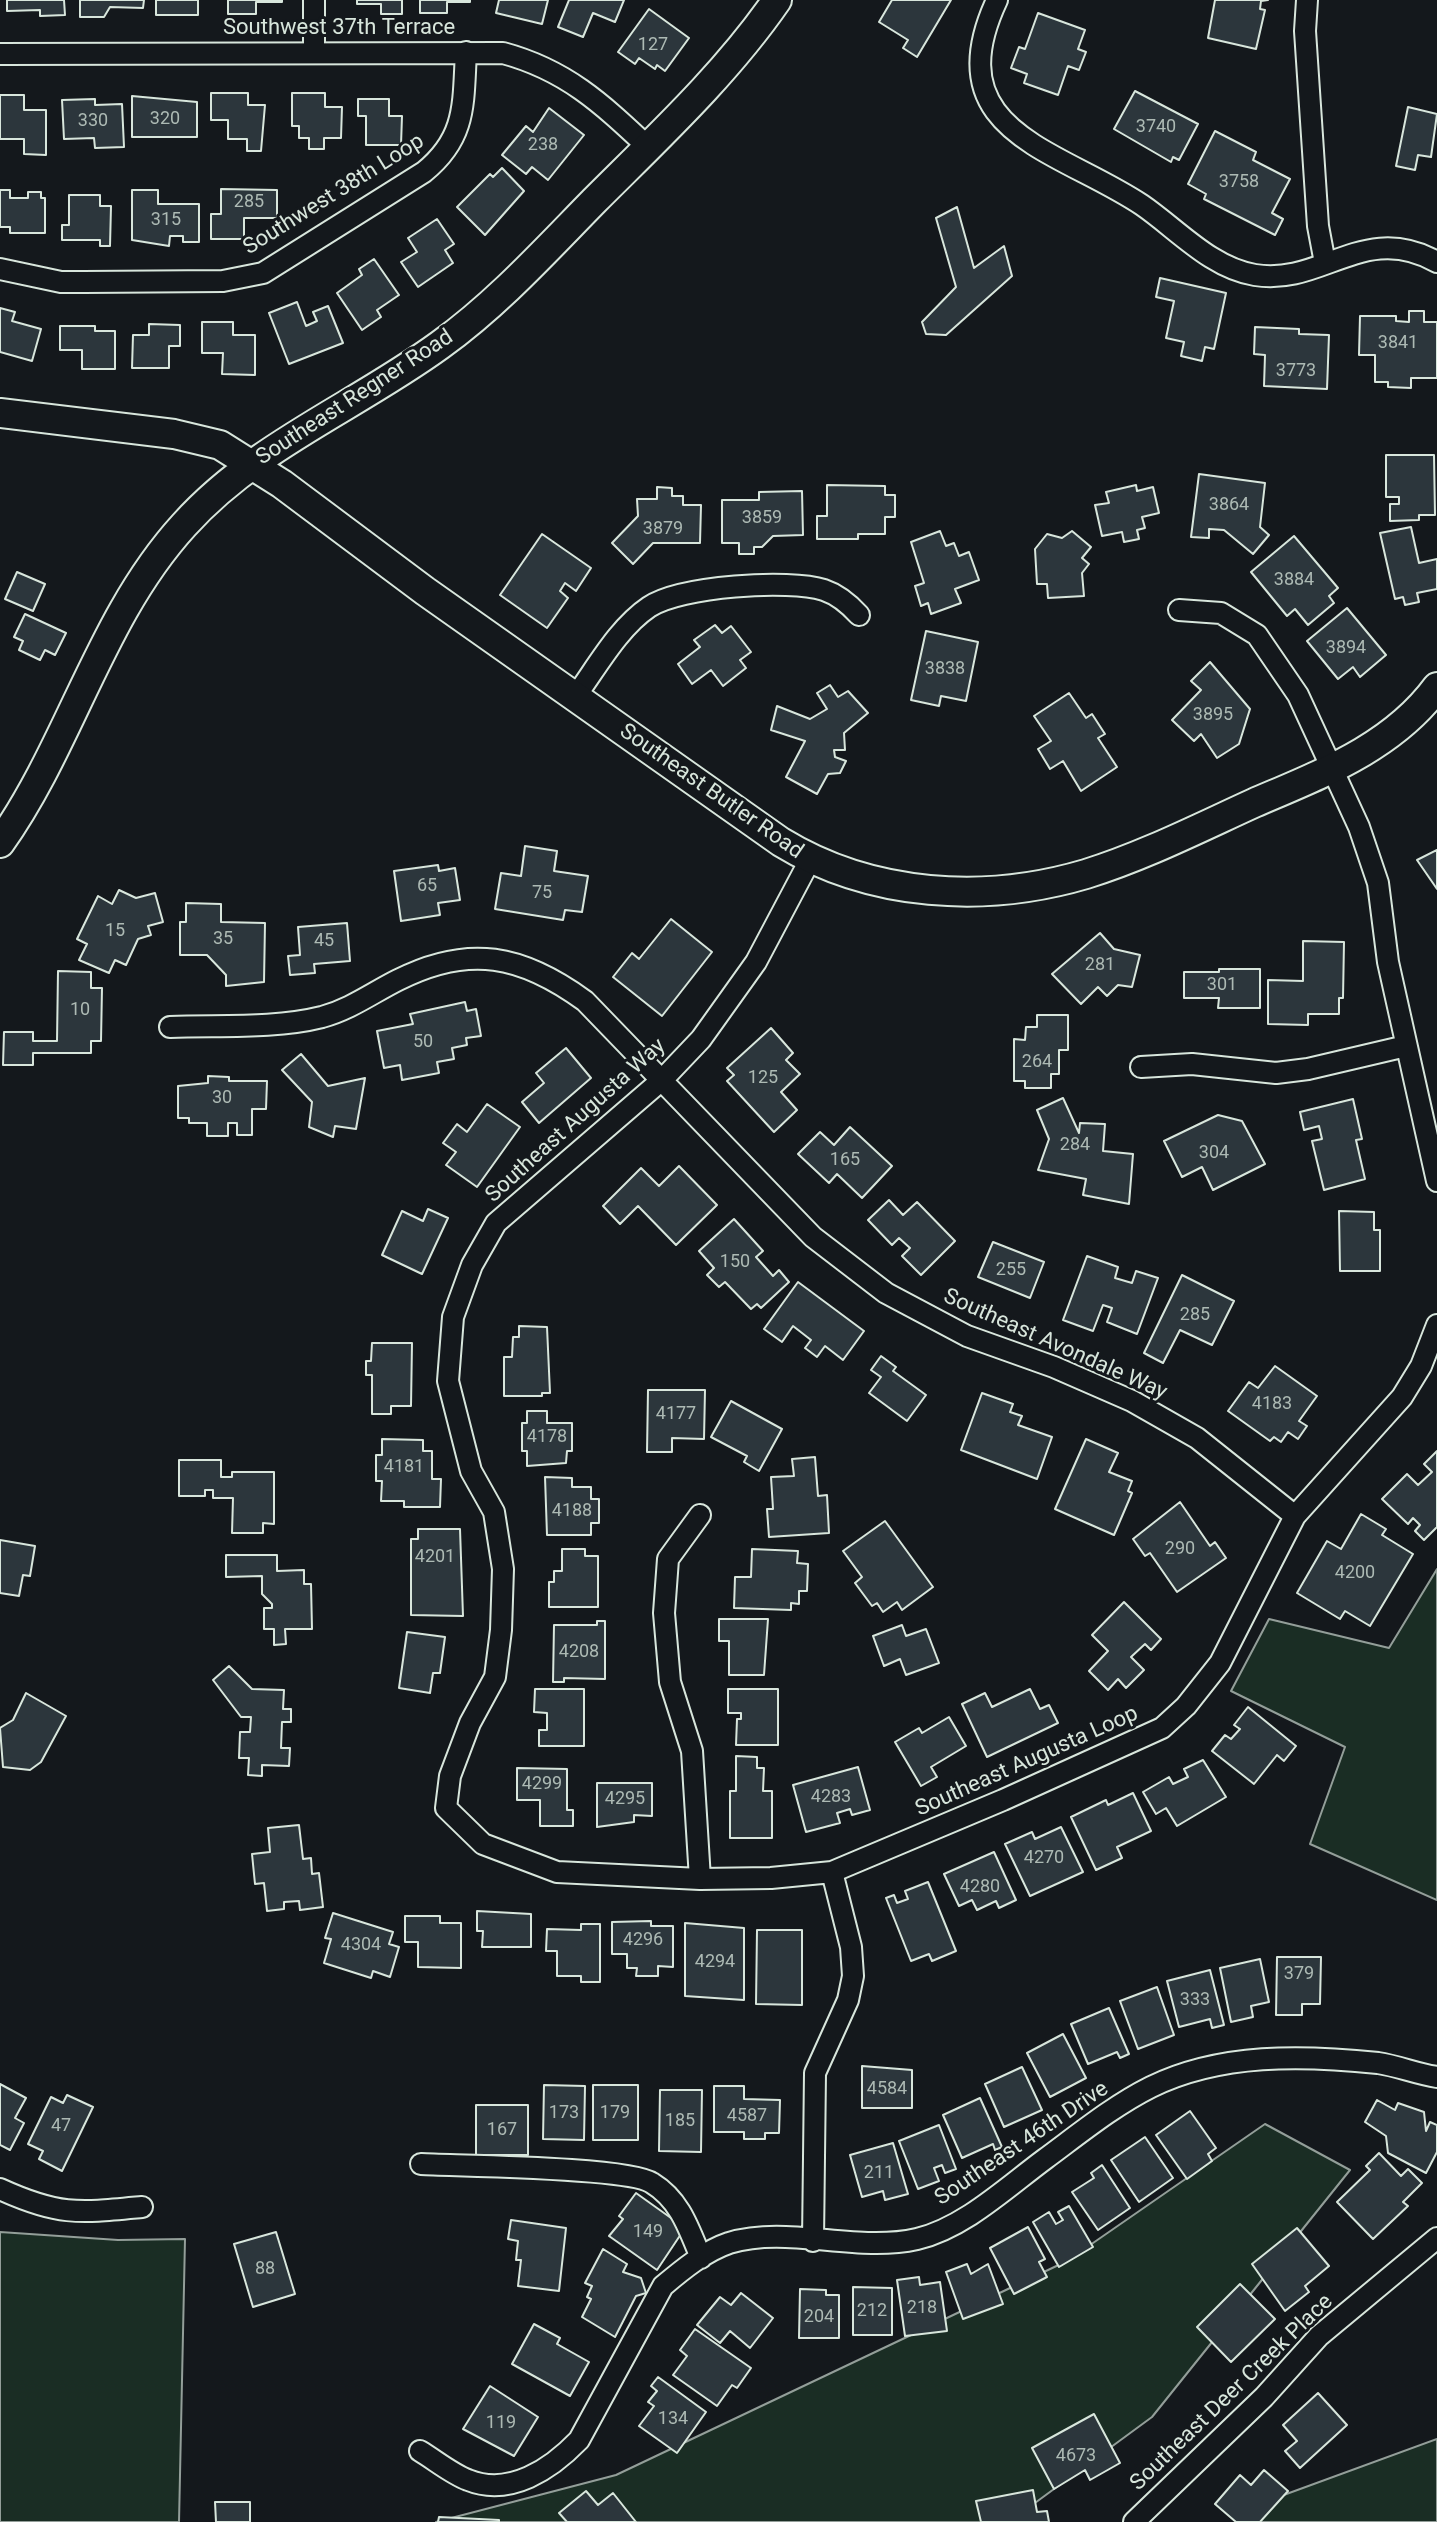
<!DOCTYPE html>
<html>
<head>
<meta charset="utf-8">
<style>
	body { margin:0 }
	canvas { display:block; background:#14181c }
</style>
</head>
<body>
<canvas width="1437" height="2522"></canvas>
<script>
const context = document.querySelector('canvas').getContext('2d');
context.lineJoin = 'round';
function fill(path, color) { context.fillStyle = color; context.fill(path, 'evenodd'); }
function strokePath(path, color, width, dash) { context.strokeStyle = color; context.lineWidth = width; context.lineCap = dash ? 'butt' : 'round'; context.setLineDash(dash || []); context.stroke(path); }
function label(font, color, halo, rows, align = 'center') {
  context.font = font + ' Roboto,sans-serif'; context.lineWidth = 6; context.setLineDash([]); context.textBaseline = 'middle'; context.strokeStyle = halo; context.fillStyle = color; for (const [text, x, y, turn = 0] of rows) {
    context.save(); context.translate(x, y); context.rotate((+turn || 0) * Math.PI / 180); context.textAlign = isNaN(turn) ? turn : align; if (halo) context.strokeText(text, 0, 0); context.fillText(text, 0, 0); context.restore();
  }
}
const green = new Path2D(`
	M1437,1569V1900L1310,1844L1345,1747L1231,1691L1269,1619L1389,1648Z
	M1265,2124L1350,2170L1152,2417L1009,2522H436L616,2475L1067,2261Z
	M0,2232L118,2240L185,2239L179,2522H0Z
	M1437,2439V2522H1253L1281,2496Z`);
fill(green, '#1a2d24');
strokePath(green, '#939e99', 2);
const building = new Path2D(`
	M7,0H64L65,15L40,16V10L7,11Z
	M80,0H144L143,8L110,7L104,17H80Z
	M156,0H198V15H156Z
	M228,0H282V2H256V14H228Z
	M357,0H402V14H381V4H357Z
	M420,0H470V2H447V13H420Z
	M499,0H548L542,24L496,13Z
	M569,0H624L615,22L593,13L583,37L558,27Z
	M892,0H951L917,57L903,48L908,40L879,22Z
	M1215,0H1268L1261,1L1260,9L1265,10L1256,49L1208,38Z
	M649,9L689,38L665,71L657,65L655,69L639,58L635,64L618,52Z
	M1038,13L1085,30L1078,49L1086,52L1079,70L1068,66L1058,95L1024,83L1027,74L1011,68L1019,47L1025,49Z
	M1135,91L1198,124L1179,160L1173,157L1171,162L1114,129Z
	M211,93H248V105H265L261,151H247V139H228V120H211Z
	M292,93H325V107H342L341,138H324V149H309V138H299V126H292Z
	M0,95H24V110H46V155L24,154V139H0Z
	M132,96L197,102V137H132Z
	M95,99V105L122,104L124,147L95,148L94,138L64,139L62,100Z
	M358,99H389V116H402L401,145H366V116H358Z
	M1408,107L1437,114L1431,157L1418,155L1415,170L1396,166Z
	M549,108L584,135L548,180L532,167L526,174L502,155L526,126L533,132Z
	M1215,131L1256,152L1253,160L1290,179L1272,213L1283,219L1275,235L1204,199L1206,194L1188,184Z
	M502,168L524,191L485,235L457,207L490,174L493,177Z
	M221,189L277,190V218H244V239H211V214H221Z
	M0,190H10V198H28V192H41V198H45V233H10V227H0Z
	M132,190H158V204H199V242H183V236H170L169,246L132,240Z
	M69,195H100V206H111L110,246H100V240H62V225H69Z
	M957,207L974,268L1004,246L1012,276L946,335L926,334L922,322L956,287L936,218Z
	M437,219L454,244L445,250L453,263L418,287L401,262L417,252L408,238Z
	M374,259L399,295L377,310L381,317L362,330L337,293L362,275L359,269Z
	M1160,278L1226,293L1214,349L1205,347L1202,361L1181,356L1184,342L1166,338L1174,301L1156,297Z
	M297,302L306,326L317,321L313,312L328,306L343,343L289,364L269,313Z
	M0,308L15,312L12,321L41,329L32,361L0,352Z
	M1409,311H1424V322H1437V378H1411V388L1388,387V382H1375V355H1359L1360,316H1396V321L1409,322Z
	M202,322H233V335H255V375L222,374L223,353H202Z
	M149,324L180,325V346H169V368H132L133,335H149Z
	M60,326H95V331H115V369H82V350H60Z
	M1255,327L1299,329V334L1329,335L1327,389L1264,386L1265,355L1254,354Z
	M1386,455H1434L1435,515H1419V520L1390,521V504H1399V497H1386Z
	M1199,474L1265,483L1260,527L1269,535L1253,554L1224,530L1209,529V538L1191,537Z
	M827,485L885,486V495H895V517H885V534H858V539H817V516H827Z
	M1136,485L1137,491L1153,487L1159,513L1142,517L1145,528L1137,530L1139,539L1124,542L1122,532L1102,536L1095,505L1109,503L1106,492Z
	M657,487L672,488V496H683V505H701L700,543H653L633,564L612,543L638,516L637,499H657Z
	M802,491L803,535L773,536L762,547H754V554H739V543H722V500H759V492Z
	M1411,527L1419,563L1437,559V589L1417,593L1419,602L1405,605L1403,597L1395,599L1380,533Z
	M940,531L946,546L954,543L959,556L969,552L979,580L955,589L961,603L931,614L928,603L921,606L915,586L924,583L911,542Z
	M1072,531L1091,547L1082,558L1089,564L1082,573L1084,596L1048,598L1047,584H1037L1035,549L1047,534L1062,538Z
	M542,534L591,568L576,591L565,583L560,591L568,598L547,628L500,595Z
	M1294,536L1338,588L1329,596L1334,603L1308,625L1295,609L1287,616L1251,572Z
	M17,572L45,584L33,611L5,599Z
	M1347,608L1386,655L1360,677L1353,667L1338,679L1307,641Z
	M25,614L66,633L55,655L45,650L40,660L19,650L23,641L14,637Z
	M715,625L722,633L731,626L751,652L740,660L746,668L723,686L711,670L692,684L678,664L700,647L694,640Z
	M926,631L978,642L966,701L941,696L939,706L911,700Z
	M1210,662L1250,709L1239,744L1217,758L1201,734L1194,741L1172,720L1201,690L1191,681Z
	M830,685L838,697L848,691L868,713L844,733L845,750H834L835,757L846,761L840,773L828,774L817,794L786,777L805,741L771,730L777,706L810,719L827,709L817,693Z
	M1069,693L1086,718L1092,714L1105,734L1098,738L1117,767L1081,791L1063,761L1050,769L1038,749L1051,741L1034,716Z
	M525,846L557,851L554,871L588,876L582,912L565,910L563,920L495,909L501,873L521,876Z
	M1437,850V889L1417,860Z
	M438,865L439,871L455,868L460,900L438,903L440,915L401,921L394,871Z
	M119,890L136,898L155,893L163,922L148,926L151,935L138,939L126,965L115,960L109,973L79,960L87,944L77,939L98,896L112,904Z
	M186,903L221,904V922L265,923L264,982L226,986V975L207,955H180V922H186Z
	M671,919L712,952L662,1016L613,977L632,953L639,959Z
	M347,923L350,961L314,964L315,973L290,975L288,956L300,955L298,927Z
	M1100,933L1114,949L1140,955L1132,987L1118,985L1107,996L1098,987L1081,1004L1052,974Z
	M1303,941L1344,942L1343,998H1339V1014H1308V1025L1268,1024V980L1303,981Z
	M1219,969H1260V1008H1218L1219,998H1184V972H1219Z
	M58,971L91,972V988H102L101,1041H91V1053H33V1065H3L4,1032H33V1041H57Z
	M465,1002L467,1011L476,1009L481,1036L466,1038L467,1045L452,1048L454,1059L437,1062L439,1073L402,1080L400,1065L384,1068L377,1031L413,1024L410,1014Z
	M1037,1015H1068V1050H1059V1074H1051V1088H1025V1081H1014V1039L1025,1040L1026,1027H1037Z
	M771,1028L793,1053L786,1060L800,1074L781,1092L797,1110L774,1132L727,1081L734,1075L727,1068Z
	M566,1048L591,1078L539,1123L522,1102L544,1083L536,1073Z
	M301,1054L328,1086L365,1078L356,1129L335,1126L333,1137L309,1127L312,1102L282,1070Z
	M208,1076L229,1077V1081H267L266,1109H252V1135H237V1123H228V1136H207V1123H189V1118H178V1086L208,1083Z
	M1063,1098L1079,1133L1080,1123L1105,1124L1103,1151L1133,1154L1129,1204L1083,1195L1086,1179L1038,1170L1049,1139L1037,1110Z
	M1353,1099L1362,1139L1356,1140L1365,1179L1324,1190L1312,1141L1322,1139L1319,1126L1304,1130L1300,1112Z
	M487,1104L520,1127L477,1187L446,1165L456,1152L443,1143L457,1124L467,1132Z
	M1218,1115L1242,1121L1265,1164L1213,1190L1202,1167L1182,1177L1164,1141Z
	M850,1127L892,1166L862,1198L837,1174L829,1183L798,1154L820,1132L834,1145Z
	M679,1166L717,1205L676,1245L638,1206L620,1224L603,1206L641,1168L659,1186Z
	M889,1200L903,1215L917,1202L955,1241L921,1275L902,1256L910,1248L899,1238L892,1245L868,1220Z
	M428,1209L448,1218L422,1274L382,1255L402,1211L423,1221Z
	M1339,1211L1374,1212V1230H1380V1271H1340Z
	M734,1219L763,1251L756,1257L773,1276L779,1270L789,1282L761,1308L757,1304L751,1309L725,1282L719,1287L707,1275L714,1268L699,1251Z
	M993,1242L1044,1262L1030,1298L978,1277Z
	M1087,1256L1118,1267L1115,1278L1132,1283L1136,1271L1158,1278L1137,1334L1107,1322L1112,1308L1103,1305L1093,1331L1063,1320Z
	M1182,1275L1234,1301L1212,1345L1180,1330L1163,1363L1144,1353Z
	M798,1282L864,1331L843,1360L825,1346L817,1357L805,1348L811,1340L793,1326L782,1342L764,1329Z
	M519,1326L547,1327L550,1393H542V1396H504V1357H512L513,1337H519Z
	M372,1343H412L411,1406H391V1414H372V1375H366V1361H371Z
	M881,1356L896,1367L893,1371L926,1395L907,1421L869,1393L881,1377L871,1370Z
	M1275,1366L1317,1396L1299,1421L1307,1426L1298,1439L1288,1432L1281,1442L1274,1437L1270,1441L1228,1411L1249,1382L1258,1388Z
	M648,1390H705L704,1439L672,1438V1452H647Z
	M982,1393L1013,1404L1010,1412L1022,1416L1018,1425L1052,1437L1037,1479L961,1450Z
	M731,1401L782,1429L759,1471L744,1462L747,1456L711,1437Z
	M527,1411H547V1423H572V1451H567L566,1463L527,1466V1451H522V1423H527Z
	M382,1439L423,1440V1451H432V1479H441L440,1507H404V1501H381L382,1481H376V1455H382Z
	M1086,1439L1118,1453L1109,1472L1132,1481L1128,1491L1132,1493L1114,1535L1055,1509Z
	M1437,1451V1527L1424,1540L1415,1531L1420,1525L1413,1518L1408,1524L1382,1499L1407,1474L1418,1485L1432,1472L1424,1464Z
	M815,1457L818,1496L827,1495L829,1533L769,1537L767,1509H773L771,1477L794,1476L792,1459Z
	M179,1460H221V1477H232V1472H274V1524L263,1523V1533H232L233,1498H213V1490H205V1496H179Z
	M545,1477L572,1478V1487H591V1499H599V1523H591V1535H547Z
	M1180,1502L1210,1546L1215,1542L1226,1558L1177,1592L1150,1553L1145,1556L1133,1539Z
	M1361,1514L1386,1529L1382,1535L1413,1554L1370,1626L1345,1611L1340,1619L1297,1593L1327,1541L1341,1549Z
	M885,1521L933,1587L902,1610L897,1602L883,1612L877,1603L872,1606L855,1583L862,1577L843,1551Z
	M418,1529H460L463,1616L411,1615V1539H418Z
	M0,1540L35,1546L30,1576L23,1575L19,1596L0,1593Z
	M562,1549H585V1556H598V1607H549V1582H554V1571H562Z
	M752,1549L798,1551L797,1563L808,1564L807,1591H799V1604L791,1603V1610L734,1608L735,1577H751Z
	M226,1555H277V1571L304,1570V1584H311L312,1629H285L286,1644L274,1645V1629H264V1608H272V1604L262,1594V1576L226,1577Z
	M1124,1602L1161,1639L1151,1650L1145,1644L1131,1657L1144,1670L1126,1688L1118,1679L1108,1690L1089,1671L1108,1651L1092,1635Z
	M719,1619H768L764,1675H729V1641H719Z
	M597,1621H605V1679L564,1678V1682H553L554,1625H597Z
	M902,1625L906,1636L926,1629L939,1663L906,1675L900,1659L884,1666L873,1636Z
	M407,1632L445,1637L440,1673H433L430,1693L399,1688Z
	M229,1666L252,1689L284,1690L283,1709H291V1722H282L281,1748H290L289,1766L262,1765V1776L248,1775L249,1758H239L240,1732H250L251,1717H241L213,1680Z
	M535,1689H584V1746H539V1730H547V1713L534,1712Z
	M728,1689H778V1745H736L737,1719H741V1713H728Z
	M1030,1689L1040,1709L1049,1705L1058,1723L987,1757L962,1704L985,1693L992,1707Z
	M26,1693L66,1716L41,1762L30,1770L3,1767L0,1728L13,1720Z
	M1248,1707L1296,1746L1284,1761L1277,1755L1254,1784L1212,1751L1225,1735L1231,1739L1240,1729L1234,1725Z
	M949,1717L966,1746L931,1767L937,1777L921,1786L895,1742L919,1728L922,1733Z
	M736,1756L757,1757V1768H764L763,1791H772V1838H730V1791H736Z
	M1203,1760L1226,1797L1177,1826L1166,1808L1156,1814L1143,1792L1169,1777L1173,1784L1188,1777L1184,1769Z
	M858,1767L870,1810L852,1815L850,1809L837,1813L840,1823L806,1832L793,1785Z
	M517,1768L567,1769V1810H573V1826H540V1800H517Z
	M597,1783H652V1816L634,1815V1822L597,1827Z
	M1133,1793L1151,1831L1117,1847L1122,1858L1096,1870L1071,1817L1106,1800L1108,1805Z
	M299,1825L303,1859L311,1858L312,1874L319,1873L323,1907L300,1910L299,1901L284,1902V1909L267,1911L264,1883L255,1884L252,1854L270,1852L268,1828Z
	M1061,1827L1083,1872L1030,1896L1005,1844L1032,1832L1035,1839Z
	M994,1852L1016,1900L999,1908L996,1901L977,1910L972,1900L959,1906L944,1874Z
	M928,1882L956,1951L932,1961L929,1954L911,1961L886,1898L894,1895L897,1903L908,1899L905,1891Z
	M477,1911L531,1914V1947H482L483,1931H477Z
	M333,1913L393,1932L389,1944L399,1947L390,1977L373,1971L371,1978L324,1963L331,1939L325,1938Z
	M405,1916H440V1923H461V1968L418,1967V1942H405Z
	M651,1921V1926H673V1967L658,1966V1976H636L637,1968H627V1954H612V1922Z
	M685,1923L744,1928V2000L685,1996Z
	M581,1924H600V1982H581V1976H557V1951H546L547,1929L581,1930Z
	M757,1930H802V2005L756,2004Z
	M1277,1957H1321L1320,2004H1302V2015H1276Z
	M1260,1959L1269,2002L1251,2006L1253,2017L1231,2022L1220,1968Z
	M1210,1970L1224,2025L1212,2028L1210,2019L1179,2027L1167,1981Z
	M1157,1987L1174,2035L1138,2049L1120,2001Z
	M1109,2008L1129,2054L1120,2058L1117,2052L1088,2064L1071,2024Z
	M1063,2034L1086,2078L1050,2097L1027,2053Z
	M862,2066L912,2070V2108H862Z
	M1022,2067L1042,2110L1004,2127L985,2084Z
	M0,2084L26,2098L15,2118L24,2123L10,2150L0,2145Z
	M544,2085L585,2086L584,2140L543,2139Z
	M593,2085H638V2140H593Z
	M714,2086H744V2099L780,2100L779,2133H765V2139H744V2132H714Z
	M660,2090H702L701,2152L659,2151Z
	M67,2095L93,2107L62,2171L39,2159L43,2151L28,2144L51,2097L63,2103Z
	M980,2098L1002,2147L995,2150L993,2144L962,2158L943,2115Z
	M1377,2100L1395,2110L1398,2103L1424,2112L1426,2131L1430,2122L1437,2125V2152L1426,2173L1388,2153L1386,2136L1365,2122Z
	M476,2105H528V2155H476Z
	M1190,2111L1216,2148L1208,2154L1212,2161L1187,2179L1156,2135Z
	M939,2125L956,2169L945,2173L942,2165L934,2168L939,2181L918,2189L899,2141Z
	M1145,2137L1173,2178L1139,2202L1111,2160Z
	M893,2143L908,2194L885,2200L883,2191L862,2197L850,2155Z
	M1379,2153L1401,2176L1408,2169L1422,2183L1403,2202L1408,2206L1373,2239L1337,2202L1370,2170L1366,2166Z
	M1102,2165L1130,2208L1098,2230L1072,2192L1094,2178L1091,2173Z
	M636,2193L685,2228L657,2270L609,2236L623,2219L619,2216Z
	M1069,2206L1093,2247L1059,2267L1033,2222L1049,2212L1056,2224L1063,2220L1058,2212Z
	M511,2220L566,2228L559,2291L518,2286L521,2260H516L518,2241L508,2239Z
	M1028,2227L1045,2259L1039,2262L1047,2277L1014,2294L990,2248Z
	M1297,2228L1329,2266L1305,2286L1309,2292L1285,2311L1252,2264Z
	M276,2232L295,2294L253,2307L234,2244Z
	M603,2249L627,2264L623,2272L641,2278L646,2293L636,2296L615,2337L582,2317L591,2299L587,2297L592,2286L585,2283Z
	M967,2264L971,2274L988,2264L1003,2304L963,2319L946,2272Z
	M919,2277L920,2285L940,2282L947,2331L905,2336L897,2280Z
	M1240,2284L1275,2319L1231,2362L1197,2327Z
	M853,2287L892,2288V2335H853Z
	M800,2289L826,2290V2295H839V2338H799Z
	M741,2293L773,2318L750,2348L730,2331L720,2343L697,2325L720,2297L731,2305Z
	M534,2324L560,2338L557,2344L589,2362L570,2396L512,2364Z
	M695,2329L751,2368L737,2388L732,2385L717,2406L673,2375L687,2356L680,2350Z
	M658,2377L706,2412L677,2453L639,2426L654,2406L648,2402L657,2391L651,2386Z
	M490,2386L538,2417L514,2456L463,2429Z
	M1318,2393L1347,2425L1300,2468L1285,2451L1297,2441L1283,2425Z
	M1094,2414L1120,2463L1090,2480L1085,2470L1054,2489L1032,2448Z
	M1264,2470L1288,2491L1260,2522H1236L1215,2504L1240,2475L1251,2485Z
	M1033,2490L1037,2512L1047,2511L1049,2522H981L976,2501Z
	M586,2491L598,2505L613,2493L636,2522H567L559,2513Z
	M215,2502H250V2522H216Z
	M439,2517L499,2520V2522H438Z`);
fill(building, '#2c363c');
strokePath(building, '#d8e6dc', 2);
const street = new Path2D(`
	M314,0V52
	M997,0C935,132 1058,149 1142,205C1177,229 1211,268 1255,275C1322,286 1364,221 1437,262
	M1307,0L1305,31L1318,226L1325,263
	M0,54L503,53C566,70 601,103 648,147
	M0,269L61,282H84L223,281L263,273L424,172C467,137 463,103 466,52
	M1179,610L1221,613L1257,635L1298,695L1359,827L1378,883L1388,962L1437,1181
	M575,697C597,667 618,628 649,607C680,586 789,579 824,590C839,595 849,604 859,615
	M810,860L756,962L701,1039L663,1079L496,1223L472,1265L453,1317L448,1381L471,1471L494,1512L503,1569L501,1630L495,1677L470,1723L450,1776L446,1808L483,1844L557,1872L700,1879L771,1878L832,1872L1003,1800L1162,1728L1186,1706L1220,1663L1295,1516L1402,1397L1421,1366L1437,1325
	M170,1027C219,1025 274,1029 322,1017C351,1009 372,993 398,980C469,944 522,955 585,1001L813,1237L886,1293L967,1336L1054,1367L1132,1401L1197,1438L1295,1516
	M1141,1067L1192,1064L1276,1073L1308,1069L1406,1046
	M700,1879L692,1751L670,1682L664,1613L668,1559L700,1515
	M421,2164C460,2166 629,2167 652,2183C680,2200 689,2229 701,2258
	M0,2189C59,2216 79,2213 142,2207
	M813,2241L815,2073L848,2000L853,1976L851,1947L832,1872
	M420,2451C435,2460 452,2474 468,2480C510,2497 551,2469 579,2440L663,2286C682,2270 705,2251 729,2243C788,2225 855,2253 917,2239C964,2228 1007,2187 1045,2159C1079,2134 1113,2106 1151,2087C1220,2053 1303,2055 1378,2063C1398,2066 1417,2074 1437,2077
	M1134,2522L1264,2397L1319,2336L1437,2238`);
const secondary = new Path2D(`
	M0,413L174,434L220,445L282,484L425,591L781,842C871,897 985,904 1086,874C1144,856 1199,828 1254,803C1321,774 1392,748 1437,687
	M0,843C71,743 100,617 184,525C255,446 355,407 440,345C497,304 545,251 594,201C657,138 726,74 777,0`);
strokePath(street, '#d8e6dc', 24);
strokePath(secondary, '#d8e6dc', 32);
strokePath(street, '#14181c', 20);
strokePath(secondary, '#14181c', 28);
label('18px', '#adbab4', null, [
	["127",653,45],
	["320",165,119],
	["330",93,121],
	["3740",1156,127],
	["238",543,145],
	["3758",1239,182],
	["285",249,202],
	["315",166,220],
	["3841",1398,343],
	["3773",1296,371],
	["3864",1229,505],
	["3859",762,518],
	["3879",663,529],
	["3884",1294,580],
	["3894",1346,648],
	["3838",945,669],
	["3895",1213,715],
	["65",427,886],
	["75",542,893],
	["15",115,931],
	["35",223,939],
	["45",324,941],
	["281",1100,965],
	["301",1222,985],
	["10",80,1010],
	["50",423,1042],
	["264",1037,1062],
	["125",763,1078],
	["30",222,1098],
	["284",1075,1145],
	["304",1214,1153],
	["165",845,1160],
	["150",735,1262],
	["255",1011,1270],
	["285",1195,1315],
	["4183",1272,1404],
	["4177",676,1414],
	["4178",547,1437],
	["4181",404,1467],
	["4188",572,1511],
	["290",1180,1549],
	["4201",435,1557],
	["4200",1355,1573],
	["4208",579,1652],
	["4299",542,1784],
	["4283",831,1797],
	["4295",625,1799],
	["4270",1044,1858],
	["4280",980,1887],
	["4296",643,1940],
	["4304",361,1945],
	["4294",715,1962],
	["379",1299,1974],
	["333",1195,2000],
	["4584",887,2089],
	["173",564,2113],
	["179",615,2113],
	["4587",747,2116],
	["185",680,2121],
	["47",61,2126],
	["167",502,2130],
	["211",879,2173],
	["149",648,2232],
	["88",265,2269],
	["218",922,2308],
	["212",872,2311],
	["204",819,2317],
	["134",673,2419],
	["119",501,2423],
	["4673",1076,2456]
]);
label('22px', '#d8e6dc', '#14181c', [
	["Southwest 37th Terrace",339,28],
	["Southwest 38th Loop",334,195,-32],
	["Southeast Regner Road",355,398,-33],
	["Southeast Butler Road",711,792,35],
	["Southeast Augusta Way",576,1121,-42],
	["Southeast Avondale Way",1055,1345,24],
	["Southeast Augusta Loop",1027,1762,-24],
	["Southeast 46th Drive",1022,2144,-34],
	["Southeast Deer Creek Place",1232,2393,-44]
]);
</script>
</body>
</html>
